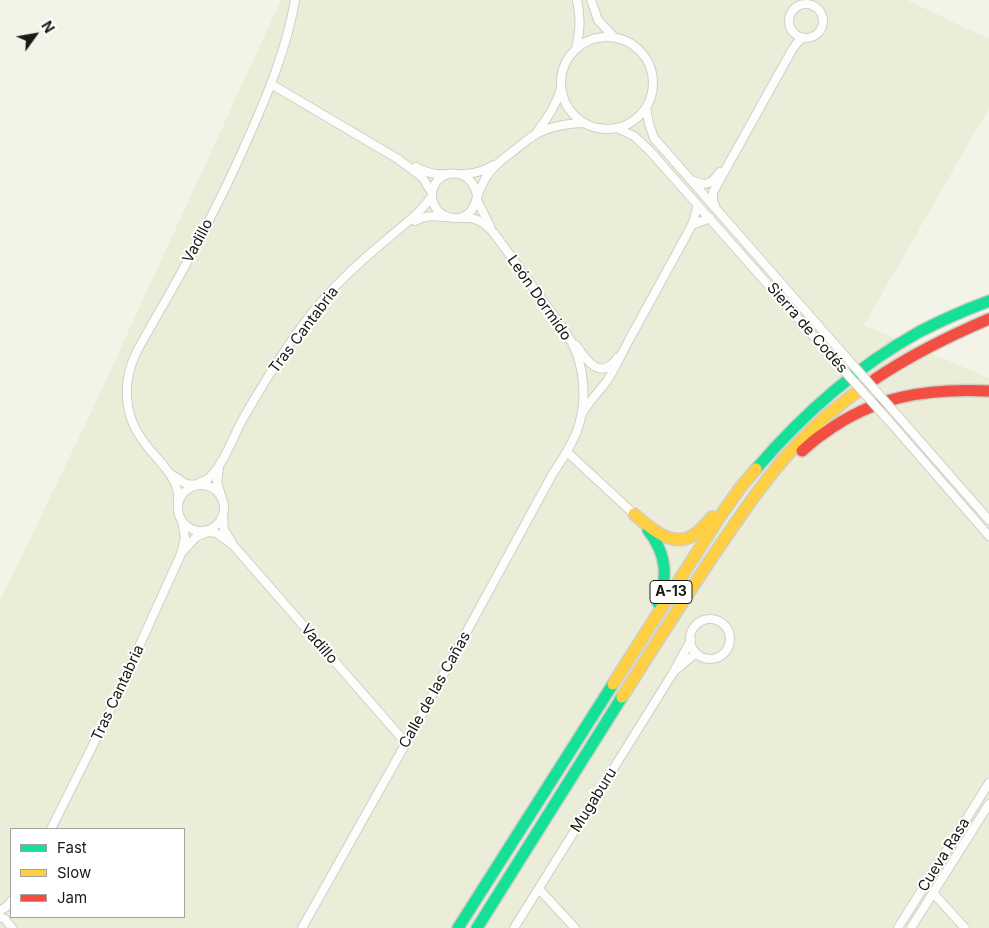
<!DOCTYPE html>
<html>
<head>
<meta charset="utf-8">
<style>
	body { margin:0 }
	#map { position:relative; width:989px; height:928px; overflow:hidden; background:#f3f3e8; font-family:Inter,sans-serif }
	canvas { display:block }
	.legend { position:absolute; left:10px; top:828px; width:175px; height:90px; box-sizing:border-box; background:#fff; border:1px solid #a3a3a1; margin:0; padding:6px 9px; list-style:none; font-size:15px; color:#1a1a14 }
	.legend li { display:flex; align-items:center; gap:10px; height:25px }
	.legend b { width:25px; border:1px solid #a3a3a1 }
	.north { position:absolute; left:10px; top:10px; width:50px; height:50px; -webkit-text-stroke:4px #fff; paint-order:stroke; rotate:58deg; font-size:14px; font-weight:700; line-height:20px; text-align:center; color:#1a1a14 }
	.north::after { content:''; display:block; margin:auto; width:18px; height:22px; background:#1a1a14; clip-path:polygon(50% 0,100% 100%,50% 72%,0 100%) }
</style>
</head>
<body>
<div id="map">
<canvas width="989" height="928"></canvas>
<ul class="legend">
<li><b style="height:6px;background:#16e098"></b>Fast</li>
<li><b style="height:6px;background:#ffcf43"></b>Slow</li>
<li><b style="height:6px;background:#f24e42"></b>Jam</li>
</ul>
<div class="north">N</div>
</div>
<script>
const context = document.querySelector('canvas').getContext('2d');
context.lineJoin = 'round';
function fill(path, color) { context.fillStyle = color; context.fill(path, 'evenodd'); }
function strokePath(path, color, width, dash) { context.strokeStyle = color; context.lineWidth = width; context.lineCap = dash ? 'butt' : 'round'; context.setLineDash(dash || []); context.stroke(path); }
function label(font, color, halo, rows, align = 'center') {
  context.font = font + ' Inter,sans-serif'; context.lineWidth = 4; context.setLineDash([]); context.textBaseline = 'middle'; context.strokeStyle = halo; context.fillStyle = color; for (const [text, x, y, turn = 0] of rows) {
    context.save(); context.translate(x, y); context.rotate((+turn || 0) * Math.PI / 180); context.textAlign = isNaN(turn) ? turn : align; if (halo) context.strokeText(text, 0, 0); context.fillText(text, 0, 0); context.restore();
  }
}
fill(new Path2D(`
	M281,0H907L989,39V108L864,325L989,378V928H0V601L94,406ZM11,829H184V917H11Z`), '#ecedd9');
const street = new Path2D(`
	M591,0L598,20L614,37
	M789 21a17 17 0 1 1 34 0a17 17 0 1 1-34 0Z
	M561 83a46 46 0 1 1 92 0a46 46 0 1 1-92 0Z
	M576,49C580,30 581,19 577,0
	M271,84L398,159L422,177L432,193
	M646,107L649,124L654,138L831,340
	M617,128L634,136L650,151L823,347
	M535,135C546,119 555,108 561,89
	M416,167C426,173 434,175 445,174
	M462,174C475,174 483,171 494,165
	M694,181C707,187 712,183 720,172
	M477,197C474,167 436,166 432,193C430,213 454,226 469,213C474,209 475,203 477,197C479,191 482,185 485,179C491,168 501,160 512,152C519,147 525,141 533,136C547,127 567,123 584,123
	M477,200L490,226
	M715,205L713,201V192L792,50L797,43L803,38
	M415,221C425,215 434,216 445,217
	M692,225L710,218
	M576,345C586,360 601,382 617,358
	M583,412L589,403L607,381L613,371L629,340L692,225L698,205
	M898,416L989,520
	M889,421L989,536
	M567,452L634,514
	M219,468L217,483L221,495
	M171,474L186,484L197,485
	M178 508a23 23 0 1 1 46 0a23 23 0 1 1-46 0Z
	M192,487C198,482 206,482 211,476C226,460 233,436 244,417C267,377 291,338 320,303C340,280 363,259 386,240C402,226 420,214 432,196
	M178,504C178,499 179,493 177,489C171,469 152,455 141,438C123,412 123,381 136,353C156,316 178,281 197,243C216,208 234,171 250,134C269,91 287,47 295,0
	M223,515L224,530L231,541
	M201,531L216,533L233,545L406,743
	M184,550L196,537L208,532
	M690 639a20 20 0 1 1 40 0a20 20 0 1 1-40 0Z
	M677,669L696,653
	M51,829L107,717L181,554L185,538L182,521
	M539,889L575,928
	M933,893L965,928
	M0,911L6,907L11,901
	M0,917L5,919L12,928
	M302,928L406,743L552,475C563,458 575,441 580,421C586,398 584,371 575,349C567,331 554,316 543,301C527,278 510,255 493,232C481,220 476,217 458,218
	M514,928L673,673L691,640
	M898,928L989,783
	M911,928L989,804`);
const fast = new Path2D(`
	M756,469C803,414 856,367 919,332C942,320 965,310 989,301
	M648,530C666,553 669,576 658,603
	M458,928L613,684
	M477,928L622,697`);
const slow = new Path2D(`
	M634,514C649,527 671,548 692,536C700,531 706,524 712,517
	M613,684L719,518L740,488L756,469
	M622,697C653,648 684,599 717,550C743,512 769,473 802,439C824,416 849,397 875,379`);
const jam = new Path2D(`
	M875,379C911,355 949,336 989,319
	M802,451C809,445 815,439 823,434C874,396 927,388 989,391`);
strokePath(street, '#cfcfc8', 10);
strokePath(fast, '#cfcfc8', 14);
strokePath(slow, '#cfcfc8', 14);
strokePath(jam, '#cfcfc8', 14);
strokePath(street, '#fdfdfc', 8);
strokePath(fast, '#16e098', 11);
strokePath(slow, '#ffcf43', 11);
strokePath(jam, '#f24e42', 11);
const streetBridge = new Path2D(`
	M831,340L898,416
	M823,347L889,421`);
strokePath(streetBridge, '#cfcfc8', 10, []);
strokePath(streetBridge, '#fdfdfc', 8);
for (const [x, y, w] of [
	[671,592,42]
]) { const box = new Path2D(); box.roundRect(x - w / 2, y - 11.5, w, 23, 4); context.fillStyle = '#fff'; context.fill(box); strokePath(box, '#1a1a14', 1); }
label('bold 14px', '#1a1a14', null, [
	["A-13",671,592]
]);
label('15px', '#1a1a14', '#fff', [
	["Vadillo",198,241,-62],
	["León Dormido",539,298,55],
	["Sierra de Codés",807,328,49],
	["Tras Cantabria",304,330,-53],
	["Vadillo",319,644,49],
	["Calle de las Cañas",435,690,-61],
	["Tras Cantabria",118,693,-65],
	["Mugaburu",594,800,-58],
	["Cueva Rasa",944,855,-58]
]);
</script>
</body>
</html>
